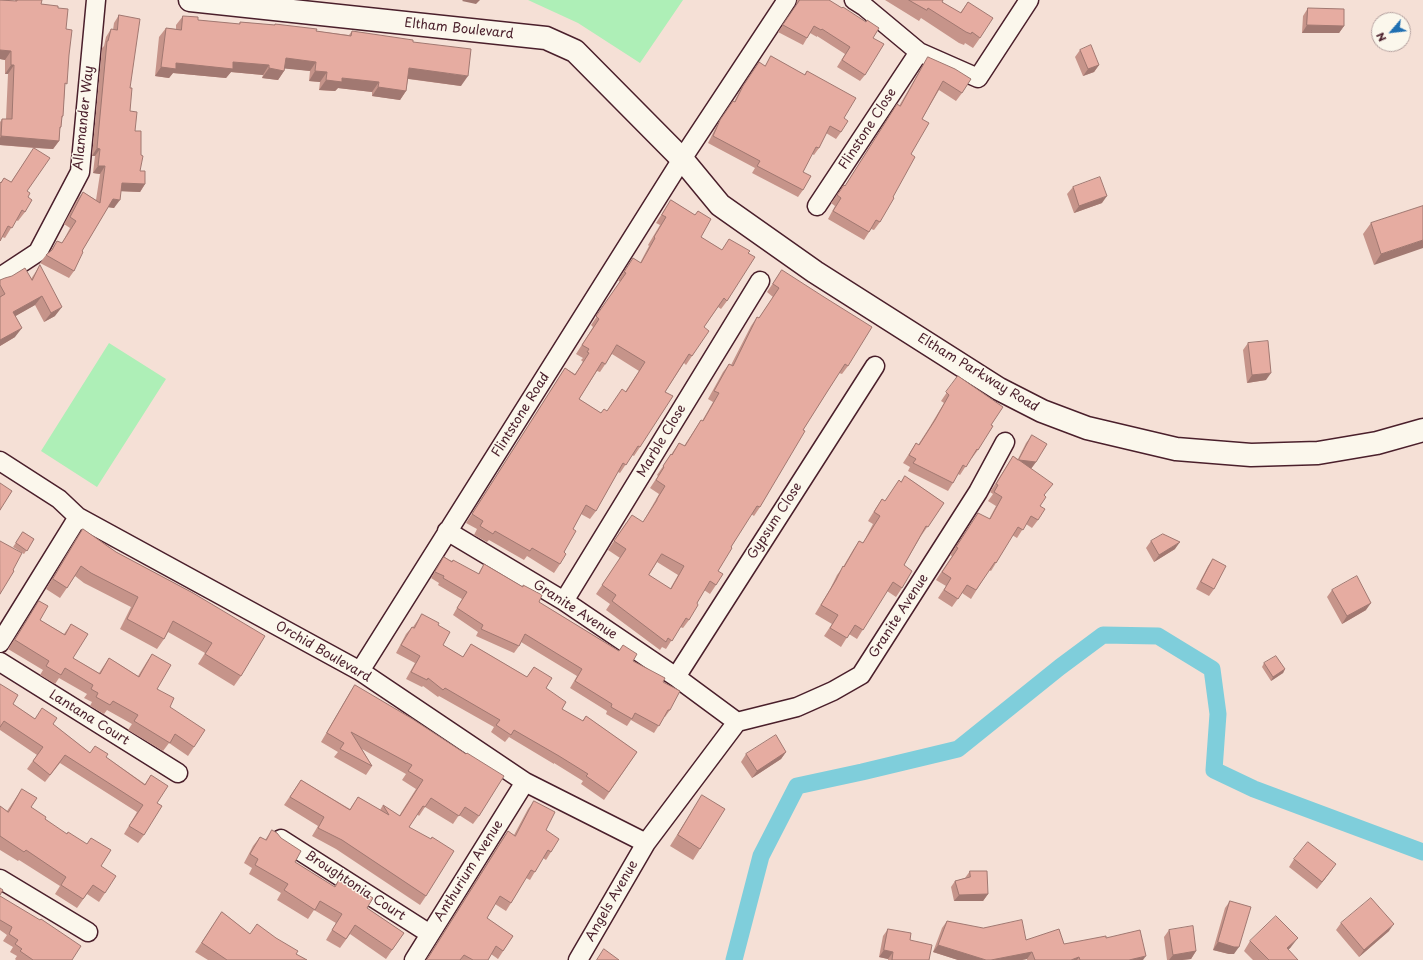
<!DOCTYPE html>
<html>
<head>
<meta charset="utf-8">
<style>
	body { margin:0 }
	#map { position:relative; width:1423px; height:960px; overflow:hidden; background:#f5e0d6; font-family:"Playpen Sans",sans-serif }
	canvas { display:block }
	.north { position:absolute; left:1371px; top:12px; width:40px; height:40px; box-sizing:border-box; background:#fbf7ec; border:1px solid #b4a19f; border-radius:50%; rotate:242deg; font-size:11px; font-weight:700; line-height:16px; text-align:center; color:#4a1f2b }
	.north::after { content:''; display:block; margin:auto; width:14px; height:18px; background:#1f6fb2; clip-path:polygon(50% 0,100% 100%,50% 72%,0 100%) }
</style>
</head>
<body>
<div id="map">
<canvas width="1423" height="960"></canvas>
<div class="north">N</div>
</div>
<script>
const context = document.querySelector('canvas').getContext('2d');
context.lineJoin = 'round';
function fill(path, color) { context.fillStyle = color; context.fill(path, 'evenodd'); }
function strokePath(path, color, width, dash) { context.strokeStyle = color; context.lineWidth = width; context.lineCap = dash ? 'butt' : 'round'; context.setLineDash(dash || []); context.stroke(path); }
function label(font, color, halo, rows, align = 'center') {
  context.font = font + ' "Playpen Sans",sans-serif'; context.lineWidth = 3; context.setLineDash([]); context.textBaseline = 'middle'; context.strokeStyle = halo; context.fillStyle = color; for (const [text, x, y, turn = 0] of rows) {
    context.save(); context.translate(x, y); context.rotate((+turn || 0) * Math.PI / 180); context.textAlign = isNaN(turn) ? turn : align; if (halo) context.strokeText(text, 0, 0); context.fillText(text, 0, 0); context.restore();
  }
}
fill(new Path2D(`
	M528,0H683L640,63L578,23Z
	M109,343L166,379L97,487L41,451Z`), '#aeefb7');
strokePath(new Path2D(`
	M734,960L761,856L797,786L862,772L958,749L1060,667L1103,635L1158,636L1212,669L1218,714L1214,770L1254,789L1423,852`), '#7fcedb', 17);
const minor = new Path2D(`
	M854,0L865,7L919,52L978,78L1029,0
	M817,206L919,52
	M0,277L38,252L80,172L96,0
	M0,461L59,499L78,517L360,671L525,782L646,843
	M447,531L564,601L676,677L737,722
	M564,601L760,281
	M0,643L78,517
	M0,662L178,773
	M360,671L682,159L787,0
	M676,677L875,366
	M281,839L430,934
	M0,879L88,932
	M414,960L525,782
	M578,960L646,843L737,722L797,707L833,691L861,675L978,492L1005,442`);
const tertiary = new Path2D(`
	M190,0L546,38L575,51L682,159L720,205L815,272L999,389L1042,411L1087,428L1176,449L1251,455L1318,453L1377,443L1423,430`);
strokePath(minor, '#4a1f2b', 21);
strokePath(tertiary, '#4a1f2b', 25);
strokePath(minor, '#fbf7ec', 18);
strokePath(tertiary, '#fbf7ec', 22);
fill(new Path2D(`
	M0,0L15,1V0H42L41,4L58,8L66,29L69,55L65,86L63,116L62,118L61,127L60,129L59,141L53,149L35,148L27,191L28,197L25,212L18,221L16,220L5,238L2,237L1,182L4,178L11,182L34,148L0,145V122L2,119H6L8,74H5V60L0,59Z
	M797,0H829L873,38L865,75L860,81L837,67L845,54L817,36V37L810,33L803,45L778,32L796,6Z
	M885,0H943L942,2L960,13L968,2L980,38L973,48L965,43L964,45L959,43L921,18L919,21Z
	M1308,8L1344,26L1339,33H1302L1303,16Z
	M119,15L130,88V111L135,131L140,171L145,184L140,192L121,191L114,208L108,207L82,251L74,271L69,278L40,263L46,255L50,252L57,241L62,243L70,228L64,224L77,200L83,192L96,200L100,174L93,173L95,156H92L102,48L104,46L106,37L111,29L113,30L114,23Z
	M183,16L198,20L239,24L240,22L274,25L275,24L316,31L349,35L352,31L413,42L461,86L408,79L406,91L400,100L372,96V92L338,88L335,91L319,90L320,82L309,81L310,71L285,68L284,71L278,80L262,78L263,75L231,72L226,78L173,73L169,78L155,76L159,37L166,28L176,29V25Z
	M1080,50L1099,65L1094,72L1083,76L1075,57Z
	M771,56L804,75L807,71L844,118L841,132L836,139L826,133L819,148L814,155L812,154L803,172V190L798,197L752,173L755,168L708,143L716,127L733,101L734,102L739,92L759,62L765,66Z
	M928,57L962,93L956,101L939,90L922,119L911,154L893,197L880,222L874,230L871,229L864,240L828,219L835,206L831,203L844,185L845,186L892,112L897,104L899,106L923,65Z
	M1073,187L1102,203L1074,213L1067,194Z
	M671,200L695,215L698,211L701,237L722,250L749,253L727,301L721,309L718,307L704,327L692,356L686,365L684,363L665,392L640,447L634,456L632,455L620,473L618,472L596,511L590,519L581,514L573,529L560,564L554,573L527,556L524,560L489,540L487,542L474,535L477,529L466,523L565,368L575,374L583,362L581,360L583,358L576,354L593,327L591,325L620,282L618,280L633,258L640,263L649,246L648,245L660,225L656,223L665,209ZM612,354L639,371L625,392L607,411L601,413L579,399L597,371L600,372Z
	M1423,206L1374,265L1363,234L1371,223Z
	M40,265L55,316L44,322L35,305L15,316V337L0,346V280L31,279Z
	M782,270L848,366L842,374L839,373L803,430L760,507L754,516L751,514L731,547L718,571L716,585L710,594L704,590L697,603L689,620L683,628L680,627L666,649L662,647L660,650L606,610L610,604L596,594L620,558L608,550L626,523L643,522L659,494L650,488L658,476L657,475L679,443L684,446L701,420L702,421L713,402L708,399L723,372L729,364L731,365L751,326L757,317L759,318L773,297L767,292ZM657,562L678,575L670,589L649,575Z
	M1248,343L1266,380L1247,383L1243,350Z
	M958,376L991,425L978,450L972,458H971L960,475L958,474L953,483L948,491L908,471L910,467L903,463L916,443L918,445L929,428L944,403L941,401Z
	M1032,435L1036,462L1031,469L1044,496L1040,506L1038,520L1032,528L1026,524L1017,538L1012,535L996,563L991,571L989,570L971,599L962,593L952,607L938,598L946,586L936,580L952,556L950,555L978,513L989,519L996,506L988,501L993,494L990,492L1013,456L1018,459L1026,443Z
	M905,476L944,503L921,536L904,565L902,588L896,597L887,591L857,639L849,634L841,647L824,636L832,624L815,614L830,589L837,575L843,567L853,550L859,541L863,543L873,524L868,521L876,508L882,499L885,501L901,482Z
	M83,529L116,552L193,593L241,676L234,686L198,664L205,653L168,632L164,639L157,649L120,629L131,607L84,583L75,576L60,598L46,589L76,539Z
	M23,532L34,539L24,554L13,547Z
	M1151,541L1175,549L1154,562L1146,548Z
	M444,557L478,574L484,564L539,602L619,651L623,645L633,661L663,682L670,710L665,717H664L654,733L631,720L627,726L606,714L607,711L570,688L577,676L521,642L519,646L514,653L476,636L478,632L453,615L462,599L438,585L439,583L431,578Z
	M1213,559L1214,589L1209,596L1196,589L1208,566Z
	M1332,590L1366,610L1342,624L1327,597Z
	M39,601L40,620L64,634L71,624L73,658L99,673L109,658L138,676L146,663L152,654L157,689L170,707L194,747L188,756L169,743L163,751L128,730L132,724L107,710L104,714L90,706L92,702L84,698L87,694L59,678L55,684L40,675L43,670L8,649Z
	M422,614L438,625L443,645L463,657L471,644L527,677L534,667L546,688L562,709L582,721L586,716L637,752L604,800L581,784L583,781L554,763V764L509,737L505,742L491,732L494,727L439,696L438,697L423,686L422,687L406,679L415,663L396,653L406,634L412,627H413Z
	M1264,663L1285,669L1283,673L1271,681L1262,667Z
	M0,684L13,704L35,719L53,724L90,753L106,757L145,784L151,775L157,803L144,835L138,843L124,834L137,812L60,763L45,782L27,769L37,755L0,730Z
	M355,685L479,816L473,824L459,815L453,824L425,807L419,816L417,814L409,827L426,896L420,905L336,849L312,836L318,826L284,805L301,780L350,809L358,797L380,810L383,805L399,816L416,789L402,780L406,774L362,749L372,766L366,775L334,757L338,752L321,742L349,694Z
	M786,752L781,759L752,778L741,762L746,754Z
	M22,789L31,807L101,866L105,893L99,902L87,894L77,908L55,894L60,886L19,860L18,861L0,850V806L7,811Z
	M702,795L700,849L693,860L670,846L695,806Z
	M534,801L546,830L551,852L546,860L543,858L530,880L526,878L511,903L506,911L495,904L487,918L513,936L498,959L491,954L488,960H426L502,839L508,831L514,835L528,809Z
	M272,830L295,862L334,887L340,878L367,908L404,933L386,959L350,934L340,948L326,940L336,923L314,910L308,919L277,900L281,893L249,874L252,868L244,863L253,846L260,837L265,840Z
	M1294,859L1331,871L1317,889L1289,867Z
	M970,871L988,894L983,901H954L951,887L955,881L965,878Z
	M0,896L72,960H16L15,959L17,956L10,952L13,947L3,941L7,935L0,930Z
	M1230,901L1234,954H1229L1213,950L1225,908Z
	M222,912L250,934L296,954L307,960H208L195,952Z
	M947,921L1026,940L1064,944L1106,938L1143,960H1027V959L1022,960H958L933,952L942,928Z
	M1341,923L1389,931L1359,957L1336,930Z
	M888,929L929,960H888V959L879,957L883,936Z
	M1169,930L1196,951L1191,959L1182,960H1167L1164,937Z
	M1250,941L1291,947L1288,950L1298,960H1253L1244,951Z`), '#c6948a');
fill(new Path2D(`
	M463,0H480L476,4L462,1Z
	M1307,25L1344,26L1339,33H1302Z
	M0,50L11,51L5,60L0,59Z
	M286,58L316,62L310,71L279,68Z
	M233,62L269,65L263,75L231,72L226,78L173,73L169,78L155,76L161,67L176,63Z
	M11,65H14L8,74H5Z
	M1099,65L1094,72L1083,76L1088,69Z
	M269,68L284,71L278,80L262,78Z
	M409,68L468,76L461,86L403,78Z
	M315,71L327,72L320,82L309,81Z
	M342,78L379,82L372,92L338,88L335,91L319,90L326,80Z
	M378,87L406,91L400,100L372,96Z
	M1,136L59,141L53,149L0,145V138Z
	M97,148L100,149L95,156H92Z
	M98,166H105L100,174L93,173Z
	M122,183L145,184L140,192L116,191Z
	M1107,196L1102,203L1074,213L1079,206Z
	M113,199L120,200L114,208L107,207Z
	M1423,240V248L1374,265L1381,254Z
	M42,296L35,305L7,321L13,312Z
	M62,307L55,316L44,322L51,313Z
	M22,328L15,337L0,346V340Z
	M1271,373L1266,380L1247,383L1252,375Z
	M1019,460L1036,462L1030,470Z
	M1180,542L1175,549L1154,562L1159,555Z
	M1371,603L1366,610L1342,624L1347,616Z
	M1285,669L1283,673L1271,681L1273,677Z
	M786,752L781,759L752,778L757,771Z
	M1336,864L1331,871L1317,889L1322,882Z
	M988,894L983,901H954L959,895Z
	M1394,924L1389,931L1359,957L1364,950Z
	M1298,938L1291,947L1280,958L1287,948Z
	M1218,942L1239,947L1234,954H1229L1213,950Z
	M938,945L986,960H958L933,952Z
	M884,950L893,952L888,959L879,957Z
	M1196,951L1191,959L1182,960H1169L1173,955Z
	M1032,952L1027,959L1022,960H991Z
	M1146,956L1143,960H1129Z
	M1079,957L1077,960H1071Z`), '#a17871');
const building = new Path2D(`
	M0,0L17,1V0H42L41,4L58,6V8L68,9L66,29L72,30L69,55L67,84L65,83L63,116H62L61,127H60L59,141L1,136L2,119H12L14,65H11V51L0,50Z
	M800,0H829L842,8L843,7L866,22L867,20L879,28L873,38L884,44L865,75L842,60L850,47L822,29L821,30L814,26L807,38L783,25Z
	M909,0H943L942,2L961,13L968,2L993,18L980,38L972,32L971,34L966,32L928,8L927,10Z
	M1308,8L1344,9V26L1307,25Z
	M119,15L140,19L130,88H132L130,111L137,112L135,131H141V155L143,156L140,171H145V184L122,183L120,200L113,199L82,251L83,252L74,271L46,255L52,250L57,241L62,243L76,221L70,217L83,192L100,203L105,166H98L100,149L97,148L107,41H108L111,29L117,30Z
	M183,16L198,17V20L240,24V22L275,25V24L317,29L316,31L351,36L352,31L413,40V42L471,49L468,76L409,68L406,91L378,87L379,82L342,78V82L326,80L327,72L315,71L316,62L286,58L284,71L269,68V65L233,62V69L176,63V69L161,67L166,28L181,30Z
	M1091,45L1099,65L1088,69L1080,50Z
	M771,56L805,75L807,71L856,98L844,118L848,121L841,132L830,126L819,148L816,147L803,172L811,176L803,190L757,166L760,161L713,136L720,120L733,101L735,102L743,86L759,62L765,66Z
	M928,57L955,69L971,79L962,93L943,81L922,119L929,123L911,154L915,157L893,197L894,198L880,222L876,220L869,232L833,211L841,198L837,195L844,185L845,186L897,104L900,106Z
	M34,148L50,158L27,191L30,193L28,197L32,200L25,212L22,210L12,228L8,226L0,241V182L1,183L4,178L11,182Z
	M1100,177L1107,196L1079,206L1073,187Z
	M671,200L695,215L698,211L711,219L701,237L722,250L729,239L750,251L748,253L755,257L727,301L724,298L704,327L709,331L692,356L689,354L665,392L673,396L640,447L638,446L626,465L623,463L596,511L586,505L573,529L576,531L564,552L566,554L560,564L532,548L530,551L495,531L493,534L480,526L483,521L472,514L565,368L575,375L589,353L587,352L589,349L582,345L599,319L596,316L626,273L624,272L633,258L641,263L655,238L654,237L666,217L662,215ZM617,345L645,362L626,392L622,389L607,411L604,409L601,413L579,399L602,362L605,364Z
	M1423,206V240L1381,254L1371,223Z
	M40,265L62,307L51,313L42,296L13,312L22,328L0,340V297L5,294L0,285V280L5,278L12,276L25,268L32,280Z
	M782,270L824,297L872,327L848,366L845,364L827,392L803,430L805,431L760,507L757,506L731,547L732,548L718,571L723,574L716,585L710,581L697,603L698,605L689,620L686,618L672,641L668,638L666,642L612,601L616,595L602,585L626,549L614,541L632,515L643,522L657,500V499L665,486L656,480L664,467L663,466L671,454L672,455L679,443L685,446L701,420L703,421L719,393L714,391L729,364L733,366L757,317L759,318L779,288L773,284ZM662,554L684,566L671,589L649,575Z
	M1268,341L1271,373L1252,375L1248,343Z
	M958,376L1003,407L991,425L993,426L978,450L977,449L966,467L963,465L953,483L913,463L916,459L909,455L916,443L919,445L935,420L949,395L946,392Z
	M1032,435L1047,444L1036,462L1019,460L1053,484L1044,495L1046,497L1040,506L1045,509L1038,520L1031,516L1023,530L1018,527L996,563L995,562L976,590L967,585L958,599L944,590L951,578L942,572L958,548L956,547L978,513L990,519L1002,497L994,492L998,485L996,484L1013,456L1018,460Z
	M905,476L944,503L928,527L926,526L904,565L912,571L902,588L893,582L863,630L855,625L847,638L830,628L838,615L821,605L836,580L843,566L844,567L859,541L863,543L880,516L874,512L882,499L885,501L899,480L901,482Z
	M0,483L12,491L0,510Z
	M83,529L116,552L193,593L265,636L241,676L205,654L212,643L173,621L164,639L127,619L138,597L91,573L81,566L67,588L53,579Z
	M23,532L34,539L27,551L16,543Z
	M1163,534L1180,542L1159,555L1151,541Z
	M0,541L22,553L13,570L14,571L0,594Z
	M444,557L452,562L453,560L479,574L484,564L523,587V585L542,595L539,602L619,651L623,645L637,654L633,661L665,678L663,682L680,691L670,710H668L659,726L635,713L632,719L611,707L612,704L575,681L582,669L525,634L519,646L481,629L483,625L457,608L467,592L443,578L444,576L435,572Z
	M1213,559L1226,566L1214,589L1201,582Z
	M1357,576L1371,603L1347,616L1332,590Z
	M39,601L48,606L40,620L65,635L71,624L88,634L73,658L100,674L109,658L139,677L152,654L171,665L157,689L174,698L170,707L205,730L194,747L175,734L170,743L134,721L138,715L113,701L110,705L96,697L98,693L91,689L93,685L65,668L61,675L46,666L49,661L15,640Z
	M422,614L439,623L438,625L450,632L443,645L463,657L471,644L527,677L534,667L552,678L546,688L566,702L562,709L583,721L586,716L637,752L609,792L586,776L588,774L559,756L514,730L511,735L496,725L500,720L445,688L443,690L428,678L427,680L411,672L420,656L401,645L412,627L414,628Z
	M1276,656L1285,669L1273,677L1264,663Z
	M0,684L18,695L13,704L35,719L42,708L57,718L53,724L90,753L95,746L108,754L106,757L145,785L151,775L168,786L157,803L162,806L144,835L129,826L143,805L65,755L50,775L33,761L43,747L4,721L0,727Z
	M355,685L411,718L466,754L467,753L504,776L479,816L465,807L459,816L431,798L425,807L423,806L409,827L431,839L432,837L454,851L426,896L342,840L318,828L324,817L290,797L301,780L350,810L358,797L389,815L383,805L400,816L423,780L408,771L412,765L351,732L372,766L340,749L344,743L327,733Z
	M776,735L786,752L757,771L746,754Z
	M22,789L37,798L31,807L46,817L45,819L67,834L68,832L87,844L91,838L111,850L101,866L116,876L105,893L93,885L83,899L61,885L66,877L26,850L24,852L0,836V806L8,812Z
	M702,795L725,809L700,849L678,835Z
	M534,801L555,812L546,830L559,839L551,852L548,850L535,872L531,870L511,903L500,896L487,918L513,936L503,951L496,946L488,960H473L464,955L460,960H426L428,958L508,831L515,836Z
	M272,830L277,833L281,838L301,851L295,862L335,887L340,878L373,898L367,908L404,933L392,950L355,925L346,939L332,930L342,914L320,901L315,910L284,890L288,884L255,865L258,859L250,854L260,837L266,840Z
	M1308,842L1336,864L1322,882L1294,859Z
	M970,871H987L988,894L959,895L955,881L970,877Z
	M0,888L3,890L0,895Z
	M0,896L40,920L41,919L81,946L72,960H33L20,951L22,949L15,944L18,940L9,934L12,927L0,920Z
	M1371,898L1394,924L1364,950L1341,923Z
	M1230,901L1251,907L1239,947H1234L1218,942Z
	M222,912L250,934L257,924L276,938L298,951L296,954L307,960H227L202,943Z
	M1276,916L1298,938L1287,948L1298,960H1269L1250,941Z
	M1022,920L1026,940L1059,929L1064,944L1106,936V938L1140,930L1146,956L1129,960H1080L1079,957L1071,960H1035L1032,952L991,960H986L938,945L947,921L983,928Z
	M1193,926L1196,951L1173,955L1169,930Z
	M888,929L911,933L910,940L932,945L929,960H892L893,952L884,950Z
	M604,949L619,960H597Z`);
fill(building, '#e6aca1');
strokePath(building, '#a17871', 1);
label('13px', '#4a1f2b', '#fbf7ec', [
	["Eltham Boulevard",459,29,6],
	["Allamander Way",84,118,-84],
	["Flinstone Close",868,129,-57],
	["Eltham Parkway Road",978,373,31],
	["Flintstone Road",521,415,-58],
	["Marble Close",662,441,-59],
	["Gypsum Close",775,521,-57],
	["Granite Avenue",575,610,33],
	["Granite Avenue",899,616,-57],
	["Orchid Boulevard",323,652,30],
	["Lantana Court",89,718,32],
	["Anthurium Avenue",469,871,-58],
	["Broughtonia Court",355,886,33],
	["Angels Avenue",612,901,-60]
]);
</script>
</body>
</html>
